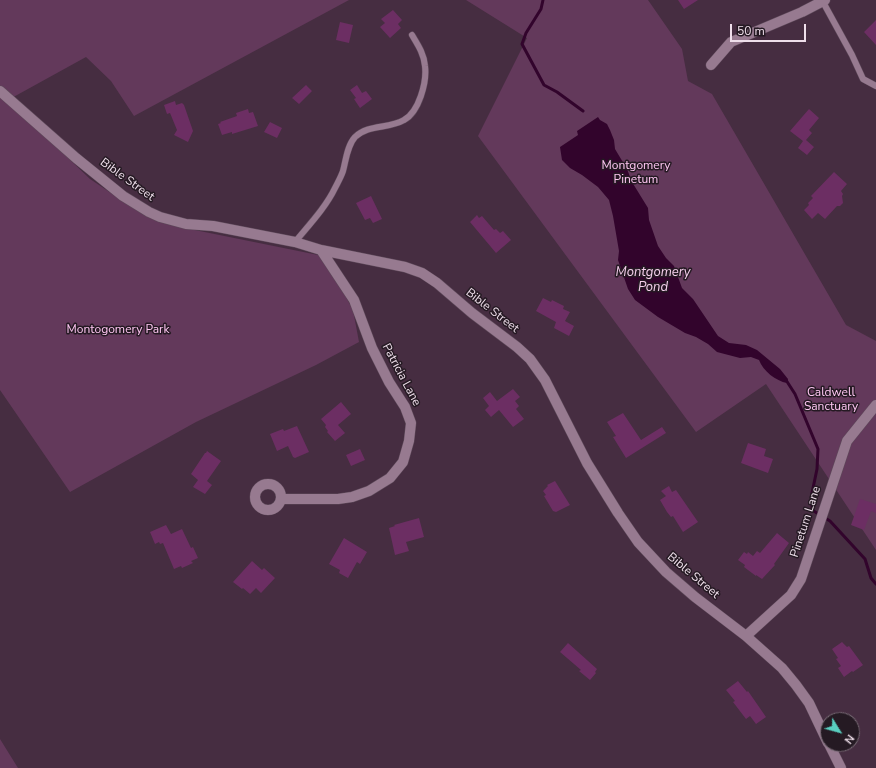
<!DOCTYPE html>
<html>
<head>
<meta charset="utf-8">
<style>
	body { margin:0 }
	#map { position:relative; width:876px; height:768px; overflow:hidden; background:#462d41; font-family:"Nunito Sans",sans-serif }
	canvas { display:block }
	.north { position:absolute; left:820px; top:712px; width:40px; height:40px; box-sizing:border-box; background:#251a23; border:1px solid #766973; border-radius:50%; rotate:127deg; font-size:11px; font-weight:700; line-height:16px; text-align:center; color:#efdfeb }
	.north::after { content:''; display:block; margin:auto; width:14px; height:18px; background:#59cebf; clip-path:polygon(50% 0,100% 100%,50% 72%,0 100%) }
	.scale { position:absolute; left:730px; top:24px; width:76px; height:18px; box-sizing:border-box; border:2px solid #efdfeb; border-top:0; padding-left:5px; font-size:12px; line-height:14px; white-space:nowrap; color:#efdfeb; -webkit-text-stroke:3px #251a23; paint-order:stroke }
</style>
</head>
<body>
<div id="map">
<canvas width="876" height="768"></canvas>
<div class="north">N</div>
<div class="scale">50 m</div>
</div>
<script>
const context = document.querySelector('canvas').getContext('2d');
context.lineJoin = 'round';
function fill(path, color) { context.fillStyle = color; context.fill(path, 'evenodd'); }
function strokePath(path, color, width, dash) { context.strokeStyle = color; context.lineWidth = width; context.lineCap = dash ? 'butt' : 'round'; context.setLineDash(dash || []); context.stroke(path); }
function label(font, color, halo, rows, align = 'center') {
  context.font = font + ' "Nunito Sans",sans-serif'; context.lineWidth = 3; context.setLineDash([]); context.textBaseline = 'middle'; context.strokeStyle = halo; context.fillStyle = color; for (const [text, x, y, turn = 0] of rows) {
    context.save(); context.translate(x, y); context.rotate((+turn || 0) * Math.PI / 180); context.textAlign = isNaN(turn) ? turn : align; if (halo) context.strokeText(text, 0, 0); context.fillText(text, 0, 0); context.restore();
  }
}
fill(new Path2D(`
	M0,0H349L134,116L111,81L86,57L8,100L90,179L135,209L175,226L328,257L339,284L353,310L359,342L316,365L196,422L70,492L0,390Z
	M466,0H648L682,49L688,81L712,94L846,325L876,341V550L766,384L696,432L478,136L527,38Z
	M0,739L18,768H0Z`), '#63395b');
fill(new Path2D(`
	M598,117L600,120L607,124L610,130L614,140L615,149L627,169L632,182L648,208L649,220L658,246L666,258L674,266L682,288L693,299L718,336L729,343L746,345L757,350L780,369L788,379L787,383C776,381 763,371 759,360L751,357L740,358L717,352L708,344L696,337L685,333L658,317L635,300L628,289L618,260L619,251L613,216L609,200L598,187L582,175L570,168L562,160L560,147L578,135L577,131Z`), '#32042c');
strokePath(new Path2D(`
	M543,0L541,9L526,33L522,44L544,85L557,92L583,111
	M786,380L795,394L818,449L817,469L812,493V510L830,521L865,559L871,578L876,584`), '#32042c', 3);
fill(new Path2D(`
	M678,0H698L684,9Z
	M393,10L402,20L398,24L401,28L390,38L380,27L385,23L381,19Z
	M876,20V45L864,32Z
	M340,22L353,25L349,43L336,40Z
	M306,85L312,91L299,104L292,98Z
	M357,85L362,93L366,91L372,99L360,108L354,99L356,98L350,90Z
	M175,101L176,105L182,103L184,105L193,131L188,142L174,135L177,130L170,113L167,114L164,105Z
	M248,109L249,113L253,112L258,126L232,134V132L222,135L218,124L221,123L220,122L237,116L236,113Z
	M809,109L819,118L809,130L812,133L806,140L814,147L807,155L798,148L803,141L790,131Z
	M270,122L282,128L277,138L264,132Z
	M834,172L847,184L841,191L843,194L842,196L843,203L840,206H837L825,219L818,213L812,219L804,210L809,205L808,203L813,198L811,196Z
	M371,196L382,219L373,223L370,218L365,220L356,203Z
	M477,215L479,218L482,216L494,230L496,229L500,233L503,231L511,240L496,253L470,222Z
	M543,298L551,302L552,300L564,306L563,309L570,312L565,321L574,326L569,336L554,328L556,322L536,311Z
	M513,389L520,397L515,401L519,406L516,409L524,419L513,427L499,410L491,417L485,410L489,406L483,398L490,392L497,401Z
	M341,402L351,414L338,425L345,433L335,441L327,432L328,431L325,427L326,425L321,419Z
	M623,413L641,440L662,427L666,433L626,458L613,437L616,436L607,422Z
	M297,426L309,452L295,458L293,457L288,446L277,451L270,434L283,429L284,431Z
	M748,443L766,449L764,456L773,459L768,473L741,463Z
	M360,449L365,460L351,466L346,455Z
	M207,451L221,461L207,481L212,485L205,494L193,487L198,480L191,474L205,453H206Z
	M555,481L570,505L556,512L553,511L544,496L546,495L543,491L548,486L547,485Z
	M669,486L672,492L676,490L698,522L683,532L673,516L671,517L667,512L660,500L666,496L661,491Z
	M860,499L876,504V513L871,511L864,530L851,525Z
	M419,518L424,537L406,542L409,551L395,555L389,528L395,526L394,525Z
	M166,525L171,534L182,529L191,548L193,547L198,558L191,561L193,563L182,568L181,566L174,569L163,543L160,544L159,542L155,544L150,532Z
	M777,533L789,543L774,564L775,565L762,579L756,575V576L744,567L745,565L738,560L744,552L747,554L748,552L753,556L757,551L760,553Z
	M344,538L367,552L360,564L357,562L348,578L339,573L340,570L329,564Z
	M252,561L262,570L264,568L275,578L261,593L256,588L250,594L243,588L242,589L233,582Z
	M842,642L847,647L849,646L863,665L853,672L852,671L844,677L838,668L841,666L836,659L838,658L832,649Z
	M568,643L597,669L595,672L596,673L590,680L579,671L581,670L560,652Z
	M738,681L747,692L748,691L766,717L756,724L750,716L746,719L733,702L735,701L726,690Z`), '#6c2e63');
const lane = new Path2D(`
	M823,2L852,55L863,79L876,86
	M295,242C309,225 326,207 335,188C338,182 341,177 343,171C346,160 347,146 355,137C368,124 389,129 404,120C419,112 427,82 425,66C424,54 418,45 412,35`);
const street = new Path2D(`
	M711,65L731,42L802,12L825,0
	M0,91L76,158L123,196L149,212L160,217L186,224L213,226L295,242L321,250L405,267L422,273L437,283L472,313L517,347L530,359L545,380L587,463L618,513L638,542L666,572L695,597L746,636L782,668L796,685L809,703L828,743
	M255 497a13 13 0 1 1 26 0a13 13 0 1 1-26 0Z
	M281,499H338L352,497L369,491L390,478L403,462L409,441L411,423L405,407L389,382L372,348L354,300L321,250
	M746,636L791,595L801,579L847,441L876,405
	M829,744L841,768`);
strokePath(lane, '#5e4a5a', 7);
strokePath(street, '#5e4a5a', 11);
strokePath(lane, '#977a90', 6);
strokePath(street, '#977a90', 10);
label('12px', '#fec6f2', '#251a23', [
	["Montgomery",636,166],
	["Pinetum",636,180],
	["Montogomery Park",118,330],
	["Caldwell",831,393],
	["Sanctuary",831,407]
]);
label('12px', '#efdfeb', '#251a23', [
	["Bible Street",127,180,36],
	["Bible Street",492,311,38],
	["Patricia Lane",401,375,62],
	["Pinetum Lane",806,522,-72],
	["Bible Street",693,576,40]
]);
label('italic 13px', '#f5cfec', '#251a23', [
	["Montgomery",653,273],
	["Pond",653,288]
]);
</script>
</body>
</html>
